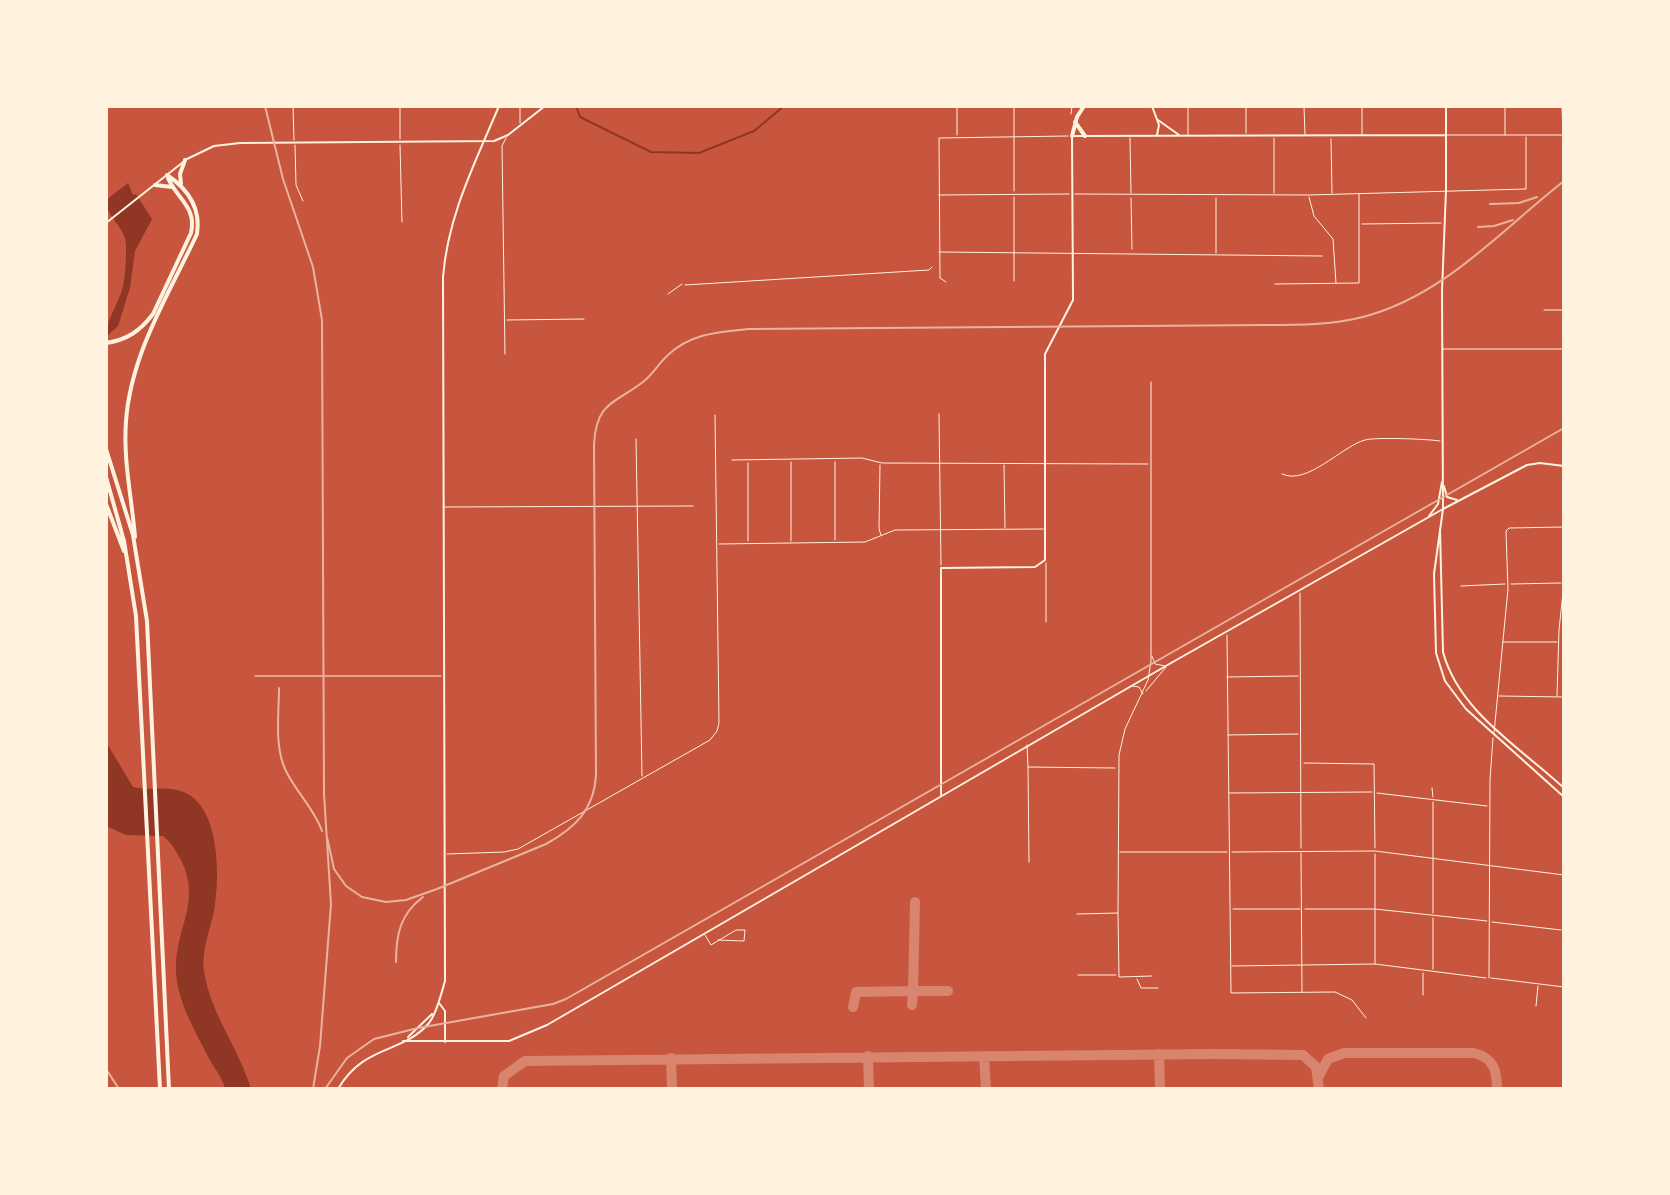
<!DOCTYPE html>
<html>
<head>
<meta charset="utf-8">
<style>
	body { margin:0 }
	#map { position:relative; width:1670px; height:1195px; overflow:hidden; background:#c8553d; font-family:Barlow,sans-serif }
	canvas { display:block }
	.frame { position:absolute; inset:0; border:108px solid #fff3e0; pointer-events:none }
</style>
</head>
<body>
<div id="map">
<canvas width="1670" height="1195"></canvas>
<div class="frame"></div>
</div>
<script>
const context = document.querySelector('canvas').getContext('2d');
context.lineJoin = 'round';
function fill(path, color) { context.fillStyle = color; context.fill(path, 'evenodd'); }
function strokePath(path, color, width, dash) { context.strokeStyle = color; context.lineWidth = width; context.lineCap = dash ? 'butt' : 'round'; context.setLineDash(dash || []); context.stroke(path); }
fill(new Path2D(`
	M128,183L133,195L136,194L152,219L135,251L130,288L118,326L106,337C106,321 117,306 122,290C126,275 126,260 126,245C126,227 106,218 106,200Z
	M106,742L133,787C148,791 165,786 181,791C219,803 220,872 215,905C212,927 201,948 204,971C210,1013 239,1048 251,1089H225C223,1078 216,1071 211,1062C197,1034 176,1001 176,969C175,928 202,903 181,860C176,851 171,842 163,836L126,835L106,826Z`), '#8f3625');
strokePath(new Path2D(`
	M576,106L580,117L651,152L699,153L754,131L784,106`), '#8f3625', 2);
strokePath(new Path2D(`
	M912,1005L913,991H948
	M853,1007L856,992L913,991L915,902
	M1159,1054L1160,1089
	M868,1056L869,1089
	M984,1056L986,1089
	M671,1058L672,1089
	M1319,1076L1328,1059L1344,1053H1474C1494,1058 1497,1071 1497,1089
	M502,1089L504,1076L525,1061L1214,1054L1303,1055L1316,1067L1319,1089`), '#d8846e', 10);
strokePath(new Path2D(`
	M520,123V106
	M685,285L929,270L932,267`), '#fff3e0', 1);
strokePath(new Path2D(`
	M293,106L294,140
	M957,106V135
	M1014,106V191
	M1304,106L1305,135
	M1505,106V135
	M1562,106L1563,135
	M1071,114L1072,106
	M1246,133V106
	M1188,135V106
	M1362,135V106
	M1447,135H1564
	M1130,138L1131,193
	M400,139V106
	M1331,139L1332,193
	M295,145L296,185L303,201
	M400,145L402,222
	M1274,193V138
	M1075,194L1309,195L1526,189V137
	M939,195L1069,194
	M1014,197V281
	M1309,197L1314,216L1333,239L1336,283
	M1131,198L1132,249
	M1216,198V253
	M1362,224L1441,223
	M939,252L1322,256
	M946,282L940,278L939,138L1068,136
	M1275,284L1359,283V194
	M668,294L682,284
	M1544,310H1564
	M507,320L584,319
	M1443,349H1564
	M505,354L502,146L506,138
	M939,414L941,565
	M636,439L642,776
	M732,460L862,458L882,463L1148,464
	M835,462V540
	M748,463V541
	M880,465L879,529L881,535
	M1004,465L1005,528
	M1282,474C1307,486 1342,446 1365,440C1375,437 1428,439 1440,441
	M443,507L693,506
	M791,541V462
	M719,544L865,542L895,530L1043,529
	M1511,584L1561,583
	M1461,586L1505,584
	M1300,593L1301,848
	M1046,622V563
	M1227,635L1231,993L1335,992L1352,1000L1366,1018
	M1503,642H1557
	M1152,656L1155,664L1165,666
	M255,676H441
	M1227,677L1298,676
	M1132,686L1139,687L1143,694
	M1146,691L1166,667
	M1499,696L1564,697
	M1557,696L1559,630L1564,583
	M1494,733L1508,589L1506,531L1509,528L1564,527
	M1228,735L1298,734
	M1027,745L1028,767
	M1304,763L1374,764L1375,848
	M1432,788L1433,797
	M1229,793L1372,792
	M1377,793L1487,806
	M1433,802V913
	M1120,852H1227
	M1232,852L1375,851L1564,875
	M1301,853L1302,992
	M447,854L504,852L518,849L710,740L717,731L719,723L715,415
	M1375,854V964
	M1029,862L1028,767L1115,768
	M1233,909H1300
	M1305,909H1375L1487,921
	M1118,913L1119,977L1152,976
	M1077,914L1118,913L1119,755L1125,729L1148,680L1151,661V382
	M1433,918V969
	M1492,922L1561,930
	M705,935L711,945L736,930H745L744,941L718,940
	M1232,966L1375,964L1486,978
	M1423,973V995
	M1078,975H1116
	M1489,978L1490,780L1493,738
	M1491,978L1564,987
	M1137,979L1141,988H1158
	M1536,1006L1538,986`), '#fff3e0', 1);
strokePath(new Path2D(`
	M1444,486L1447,497L1457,500
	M1429,516L1438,504L1442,482
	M941,795V568L1035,567L1045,560V354L1073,300L1072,137
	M439,1003L445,1011V1042
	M403,1041H509L547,1025L1171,663L1443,509L1527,465L1540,463L1564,466`), '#fff3e0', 2);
strokePath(new Path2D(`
	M1152,106L1159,125L1157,135
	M1446,106V190L1442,291L1443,509L1434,574L1436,653L1445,681L1466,709L1564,797
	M1158,120L1179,135
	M1073,136L1446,135
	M106,223L187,159L214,146L240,143L494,141L508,135L545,106
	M1440,529L1443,652C1459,712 1521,748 1564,788
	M408,1037L432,1014
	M338,1089C364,1044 403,1054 429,1023C437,1013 441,994 445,981L443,277C448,215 475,163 499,106`), '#fff3e0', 2);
strokePath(new Path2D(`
	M1075,122L1085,136
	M1072,136L1077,117L1084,106
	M181,184L180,174L185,160
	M155,185L172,187
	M106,343C127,340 140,331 153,314L191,233C197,207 177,199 168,178
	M106,449L133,535L147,621L169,1089
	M106,477L124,541L136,616L160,1089
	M106,504L124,551
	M135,537C132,499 123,461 126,421C131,353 169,294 197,234C201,208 188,189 167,175`), '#fff3e0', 4);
strokePath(new Path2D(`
	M265,106L283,179L313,267L322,320L324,794L331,904L320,1046L313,1089
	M1490,204L1519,203L1537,197
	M1478,227L1494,226L1513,220
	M279,688C279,714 274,747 286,771C296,792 314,808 322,831
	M327,837L334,869L346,886L362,897L386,902L406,900L437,889L546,844C575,828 594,810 596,775L594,445C596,402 614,404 643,382C653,374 659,363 668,355C691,333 719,332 749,329L1266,325C1299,325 1331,325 1363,317C1444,296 1500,231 1564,181
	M396,962C396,935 400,914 423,897
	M106,1069L119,1089
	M325,1089L347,1058L374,1039L418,1028L553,1004L566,999L1564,428`), '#e9b49f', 2);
</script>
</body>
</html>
